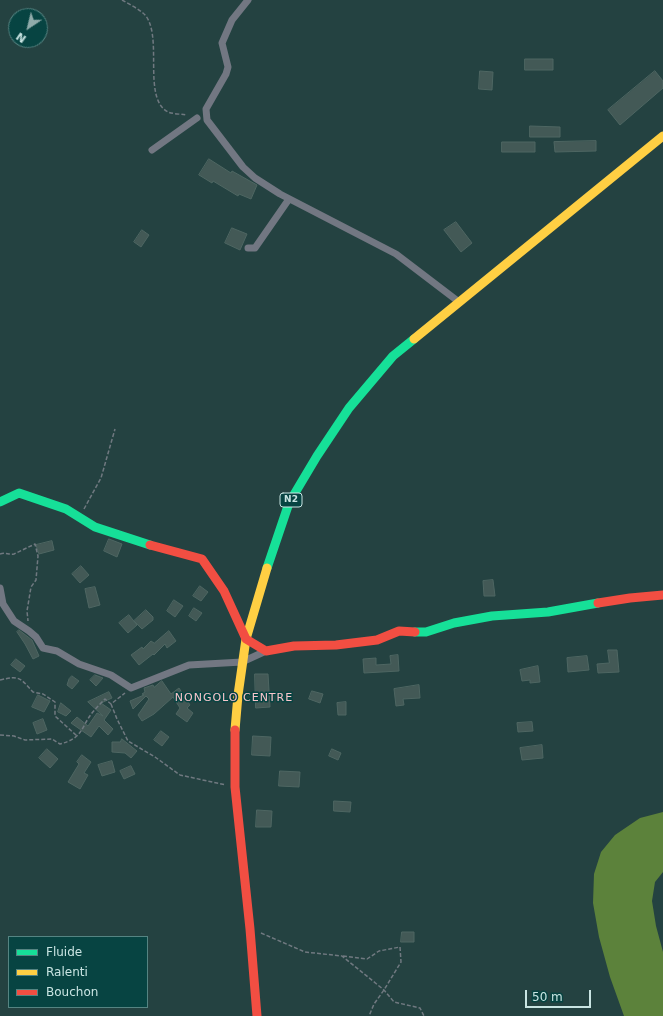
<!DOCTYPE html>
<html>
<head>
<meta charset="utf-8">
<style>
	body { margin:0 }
	#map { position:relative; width:663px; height:1016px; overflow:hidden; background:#244241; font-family:"DejaVu Sans",sans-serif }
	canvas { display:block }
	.legend { position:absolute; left:8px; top:936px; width:140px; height:72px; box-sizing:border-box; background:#074442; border:1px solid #558482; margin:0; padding:5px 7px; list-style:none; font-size:12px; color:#c9e4e2 }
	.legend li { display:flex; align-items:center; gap:8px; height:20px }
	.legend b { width:20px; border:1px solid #558482 }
	.north { position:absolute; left:8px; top:8px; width:40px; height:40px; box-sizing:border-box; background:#074442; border:1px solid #558482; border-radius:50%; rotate:215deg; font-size:11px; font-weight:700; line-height:16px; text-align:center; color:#c9e4e2 }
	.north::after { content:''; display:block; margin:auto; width:14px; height:18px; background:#8fabaa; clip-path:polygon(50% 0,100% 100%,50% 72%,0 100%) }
	.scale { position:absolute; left:525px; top:990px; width:66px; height:18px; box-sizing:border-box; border:2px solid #c9e4e2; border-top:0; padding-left:5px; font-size:12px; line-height:14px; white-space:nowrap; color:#c9e4e2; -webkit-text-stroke:3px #074442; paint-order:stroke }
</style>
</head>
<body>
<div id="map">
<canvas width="663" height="1016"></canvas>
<ul class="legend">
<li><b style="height:5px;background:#16e098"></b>Fluide</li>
<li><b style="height:5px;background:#ffcf43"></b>Ralenti</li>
<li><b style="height:5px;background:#f24e42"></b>Bouchon</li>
</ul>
<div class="north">N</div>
<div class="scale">50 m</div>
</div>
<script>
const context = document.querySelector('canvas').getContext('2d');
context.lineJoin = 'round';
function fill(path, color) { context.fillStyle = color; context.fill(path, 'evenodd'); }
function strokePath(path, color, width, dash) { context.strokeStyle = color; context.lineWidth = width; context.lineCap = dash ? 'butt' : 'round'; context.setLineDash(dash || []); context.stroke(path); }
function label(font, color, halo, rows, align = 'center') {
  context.font = font + ' "DejaVu Sans",sans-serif'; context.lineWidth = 3; context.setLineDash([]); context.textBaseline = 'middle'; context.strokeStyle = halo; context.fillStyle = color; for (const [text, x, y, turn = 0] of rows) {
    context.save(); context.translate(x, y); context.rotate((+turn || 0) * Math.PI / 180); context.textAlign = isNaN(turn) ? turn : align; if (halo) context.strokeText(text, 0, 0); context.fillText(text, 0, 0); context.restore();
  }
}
fill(new Path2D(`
	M663,812V872L655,882L652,901L656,926L663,952V1016H624L610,977L599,937L593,903L594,874L601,852L615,835L640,818Z`), '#5c823b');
const building = new Path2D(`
	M525,59H553V70H525Z
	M480,71L493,72L492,90L479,89Z
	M655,71L663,81V88L620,125L608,110Z
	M530,126L560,127V137H530Z
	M596,141V151L555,152L554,142Z
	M502,142H535V152H502Z
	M209,159L231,173L232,171L257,185L251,199L239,194L238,196L213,181L212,183L199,175Z
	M456,222L472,243L461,252L444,230Z
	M232,228L247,234L240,250L225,243Z
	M142,230L149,235L141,247L134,242Z
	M109,539L122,544L117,557L104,551Z
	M52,541L54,550L39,554L36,545Z
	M81,566L89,575L80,583L72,574Z
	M493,580L495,596H484L483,581Z
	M200,586L208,592L201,601L193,596Z
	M95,587L100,605L89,608L85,589Z
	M174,600L183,606L175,617L167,611Z
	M194,608L202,613L196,621L189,616Z
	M146,610L153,617V620L142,629L134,621Z
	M129,615L137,625L128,633L119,623Z
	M19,630L32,640L39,656L33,659L25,644L17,632Z
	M169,631L176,641L167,648L165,644L154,655L153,654L139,665L131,655L142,647L143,649L151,641L154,643Z
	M608,650H617L619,672L598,673L597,664L609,663Z
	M398,655L399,671L364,673L363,659L376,658V665L391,664L390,656Z
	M587,656L589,670L568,672L567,658Z
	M16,659L25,666L20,672L11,665Z
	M538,666L540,682L530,683V680L522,681L520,670Z
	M255,674H268L270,707L256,708Z
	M95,675L103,678L96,686L90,680Z
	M72,676L79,681L72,689L67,685L69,679Z
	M162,681L171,694L179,688L190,705L187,708L193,713L187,722L176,714L180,708L173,697L154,714L142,721L138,715L149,699L146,696L133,709L130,701L144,695L142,694L145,692L144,688L153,685L154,687Z
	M419,685L420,698L403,699L404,705L396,706L394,689Z
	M312,691L323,694L320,703L309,699Z
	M109,692L112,698L101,703L111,710L104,720L113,729L108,735L99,726L91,737L71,723L77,717L88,726L97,713L103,716L88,702Z
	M38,695L50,701L44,712L32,707Z
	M346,702V715H338L337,703Z
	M61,703L71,711L66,716L58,712Z
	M43,719L47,730L37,734L33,723Z
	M532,722L533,731L518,732L517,723Z
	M161,731L169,737L162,746L154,740Z
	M253,736L271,737L270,756L252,755Z
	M122,739L137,751L131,758L125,753L112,752V742H120Z
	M542,745L543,758L522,760L520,748Z
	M47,749L58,759L50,768L39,758Z
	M332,749L341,753L338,760L329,756Z
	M82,755L91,762L84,773L88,775L80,789L68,782L79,764L77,762Z
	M112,761L115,772L102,776L98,765Z
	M131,766L135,774L124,779L120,771Z
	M280,771L300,772L299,787L279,786Z
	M334,801L351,802L350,812L334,811Z
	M257,810L272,811L271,827H256Z
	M402,932H414V942H401Z`);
fill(building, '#435956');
strokePath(building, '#4e6662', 1);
strokePath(new Path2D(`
	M122,0C129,4 137,8 143,13C165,32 141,98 168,112C173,114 181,114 186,115
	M84,509L101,478L115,429
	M0,554C5,552 9,555 14,554L35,544L38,556L36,580L31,587L27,611L28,621
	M0,680C20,675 20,678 33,692L43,694L55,702V716L77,736
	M111,704L117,719L128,741L155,757L180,775L226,785
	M0,735L14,736L25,740L52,739L60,744C83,738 80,729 92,713C96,708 101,703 105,699L111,704L125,693
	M261,933L305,952L342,956L384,990L394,1002L420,1008L424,1016
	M343,956L367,959L379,951L400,947L401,962L384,990L374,1004L369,1016`), '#707980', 1.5, [4, 2]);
strokePath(new Path2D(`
	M248,0L232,20L222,43L228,67L226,74L206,109L207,120L243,167L255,178L280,194L396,254L459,302
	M152,150L197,118
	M248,248H255L289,199
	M0,588L3,604L14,621L29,631L36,637L43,648L57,651L79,664L111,675L131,688L189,665L242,662L266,651`), '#727782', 7);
strokePath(new Path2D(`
	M0,502L19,493L66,509L95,527L150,545
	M267,568L289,503L317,456L349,408L393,356L414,339
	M415,632H426L454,623L492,616L548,612L598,603`), '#16e098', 9);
strokePath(new Path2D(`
	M414,339L663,136
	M235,730L238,695L246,639L267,568`), '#ffcf43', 9);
strokePath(new Path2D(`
	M150,545L202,559L224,591L246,639L266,651L294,646L336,645L377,640L399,631L415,632
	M598,603L630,598L663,595
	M235,730V787L250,929L257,1016`), '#f24e42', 9);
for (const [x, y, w] of [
	[291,500,22]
]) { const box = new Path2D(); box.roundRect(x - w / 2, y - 7, w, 14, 3); context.fillStyle = '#074442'; context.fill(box); strokePath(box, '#c9e4e2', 1); }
label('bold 9px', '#c9e4e2', null, [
	["N2",291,500]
]);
context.letterSpacing = '1px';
label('11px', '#fac5cb', '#074442', [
	["NONGOLO CENTRE",234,698]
]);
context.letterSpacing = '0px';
</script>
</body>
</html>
